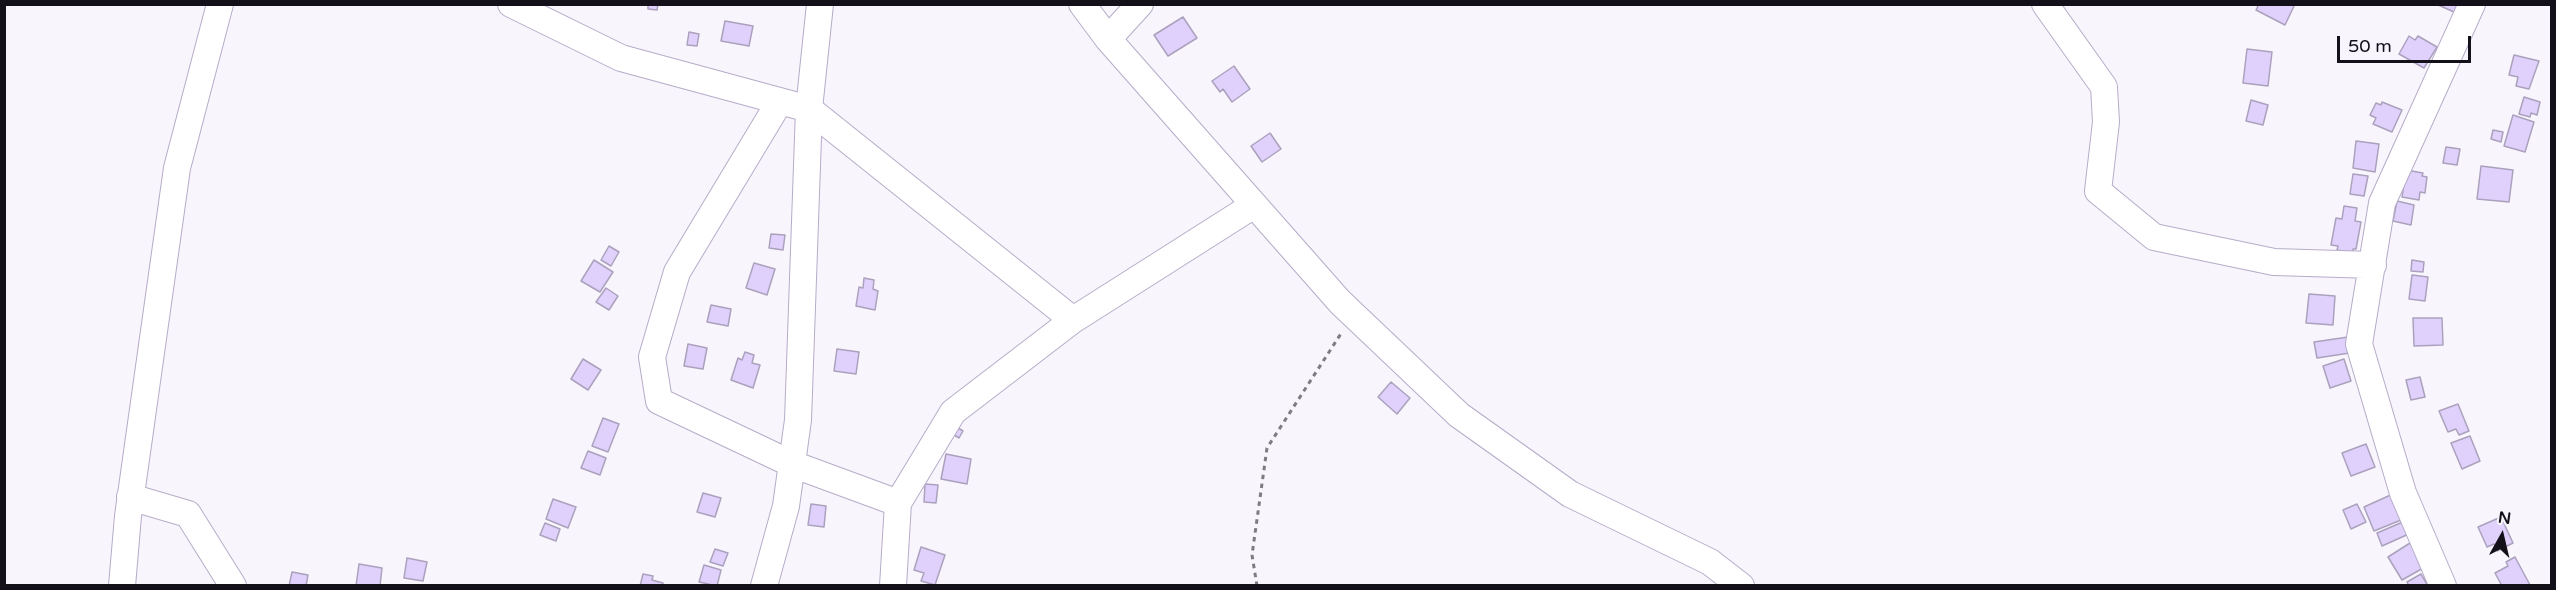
<!DOCTYPE html>
<html>
<head>
<meta charset="utf-8">
<style>
	body { margin:0 }
	#map { position:relative; width:2556px; height:590px; overflow:hidden; background:#f8f6fc; font-family:"Varela Round",sans-serif }
	canvas { display:block }
	.frame { position:absolute; inset:0; border:6px solid #14101a; pointer-events:none }
	.north { position:absolute; left:2472px; top:506px; width:60px; height:60px; -webkit-text-stroke:4px #f8f6fc; paint-order:stroke; rotate:8deg; font-size:16px; font-weight:700; line-height:24px; text-align:center; color:#14101a }
	.north::after { content:''; display:block; margin:auto; width:21px; height:27px; background:#14101a; clip-path:polygon(50% 0,100% 100%,50% 72%,0 100%) }
	.scale { position:absolute; left:2337px; top:36px; width:134px; height:27px; box-sizing:border-box; border:3px solid #14101a; border-top:0; padding-left:8px; font-size:18px; line-height:21px; white-space:nowrap; color:#14101a; -webkit-text-stroke:4px #f8f6fc; paint-order:stroke }
</style>
</head>
<body>
<div id="map">
<canvas width="2556" height="590"></canvas>
<div class="frame"></div>
<div class="north">N</div>
<div class="scale">50 m</div>
</div>
<script>
const context = document.querySelector('canvas').getContext('2d');
context.lineJoin = 'round';
function fill(path, color) { context.fillStyle = color; context.fill(path, 'evenodd'); }
function strokePath(path, color, width, dash) { context.strokeStyle = color; context.lineWidth = width; context.lineCap = dash ? 'butt' : 'round'; context.setLineDash(dash || []); context.stroke(path); }
const building = new Path2D(`
	M648,4H658L657,10L648,9Z
	M2259,4H2295L2285,25L2256,10Z
	M2436,4H2458L2454,12Z
	M1183,17L1197,38L1168,56L1154,35Z
	M725,21L753,26L749,46L721,41Z
	M689,32L699,34L697,46L687,45Z
	M2409,36L2415,40L2418,36L2437,47L2424,68L2399,54Z
	M2247,49L2272,52L2268,86L2243,83Z
	M2514,55L2539,61L2529,89L2516,86L2518,77L2509,75Z
	M1234,66L1250,89L1232,102L1223,89L1220,92L1212,81Z
	M2524,97L2540,102L2537,115L2531,113L2530,117L2519,114Z
	M2251,100L2268,105L2263,125L2246,121Z
	M2382,102L2402,110L2392,132L2373,124L2376,118L2370,115L2376,103L2381,105Z
	M2513,115L2534,122L2525,152L2504,146Z
	M2493,130L2503,132L2501,142L2491,139Z
	M1270,133L1281,149L1262,162L1251,146Z
	M2356,141L2379,144L2375,172L2353,168Z
	M2446,147L2460,149L2457,165L2443,163Z
	M2481,166L2513,170L2509,202L2477,199Z
	M2406,170L2423,173L2422,176L2427,177L2425,193L2420,192L2419,200L2402,197Z
	M2353,174L2368,176L2364,196L2350,194Z
	M2397,201L2414,205L2411,225L2393,221Z
	M2344,206L2357,208L2355,221L2361,222L2356,249H2353V253L2337,250L2338,246L2331,245L2336,218L2342,219Z
	M771,234L785,235L783,250L769,248Z
	M609,246L619,252L611,266L601,260Z
	M594,260L613,272L600,292L581,281Z
	M2412,260L2424,262L2423,272L2411,271Z
	M754,263L775,269L767,295L746,288Z
	M2412,275L2428,277L2425,301L2409,299Z
	M864,278L874,280L873,289L878,291L875,310L856,306L859,287L863,288Z
	M606,288L618,296L609,310L596,302Z
	M2309,294L2335,296L2333,325L2306,323Z
	M711,305L731,309L728,326L707,322Z
	M2413,318H2442L2443,345L2414,346Z
	M2348,337L2350,353L2317,358L2314,342Z
	M688,344L707,348L703,369L684,366Z
	M837,349L859,352L856,374L834,371Z
	M745,352L754,355L752,363L760,365L753,388L731,380L738,358L742,360Z
	M583,359L601,370L588,390L571,379Z
	M2344,359L2351,381L2330,388L2323,366Z
	M2420,377L2425,397L2411,400L2406,380Z
	M1391,382L1410,398L1397,414L1378,397Z
	M2458,404L2469,431L2459,435L2456,429L2448,432L2439,411Z
	M603,418L619,424L608,452L592,446Z
	M955,426L963,431L959,438L951,433Z
	M2470,436L2480,461L2462,469L2451,443Z
	M2366,444L2375,467L2351,476L2342,453Z
	M588,451L606,458L600,475L581,468Z
	M946,454L971,459L967,484L941,479Z
	M925,484L938,485L936,503L924,502Z
	M703,493L721,498L715,517L697,512Z
	M2395,493L2406,518L2374,531L2364,507Z
	M553,499L576,507L568,528L546,519Z
	M811,504L826,506L824,527L808,525Z
	M2357,504L2366,522L2351,529L2343,510Z
	M2501,517L2513,543L2497,551L2494,544L2487,547L2478,527Z
	M2405,521L2411,533L2382,546L2377,533Z
	M545,523L560,529L556,541L540,535Z
	M2410,543L2425,567L2402,580L2388,557Z
	M921,547L945,555L935,585L921,581L924,573L914,570Z
	M715,549L728,553L723,566L710,562Z
	M2515,557L2530,585V586H2502L2495,573L2508,566L2506,562Z
	M407,558L427,562L423,581L404,578Z
	M359,564L382,568L380,586H356Z
	M704,565L721,570L717,586L699,582Z
	M292,572L308,575L306,586H289Z
	M643,574L653,576L652,580L663,583V586H640Z
	M2421,574L2428,586H2409L2407,582Z`);
fill(building, '#e0d1fc');
strokePath(building, '#aba1bd', 1.5);
const minor = new Path2D(`
	M511,4L621,58L809,109L1073,320
	M1082,4L1108,39L1340,302L1459,415L1570,494L1710,562L1741,586
	M2045,4L2104,87L2106,122L2098,191L2154,237L2274,262L2373,265
	M1108,39L1140,4
	M780,101L677,272L652,357L659,401L792,464L898,503
	M130,497L188,514L233,586
	M122,586L128,516L177,168L220,4
	M764,586L786,506L798,420L809,109L820,4
	M893,586L898,503L953,412L1073,320L1254,205
	M2443,586L2403,493L2359,344L2382,203L2472,4`);
strokePath(minor, '#b6acc9', 28);
strokePath(new Path2D(`
	M1257,586L1252,555L1267,448L1342,332`), '#7e7b83', 3, [4.5, 4.5]);
strokePath(minor, '#fff', 26);
</script>
</body>
</html>
